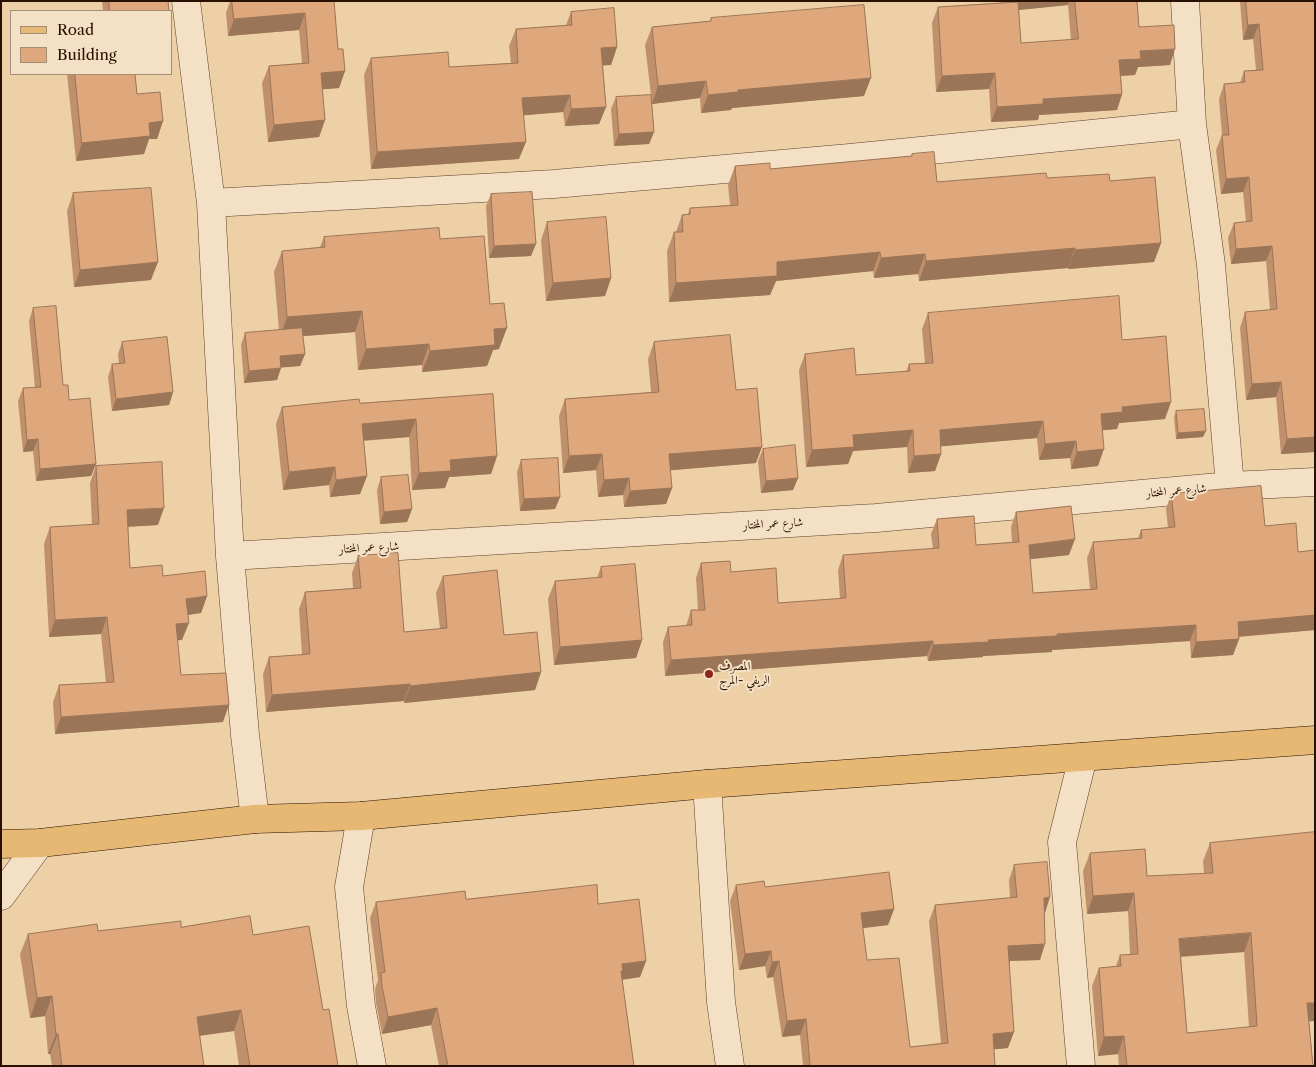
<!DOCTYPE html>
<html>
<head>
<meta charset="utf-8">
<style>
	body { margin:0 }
	#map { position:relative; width:1316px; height:1067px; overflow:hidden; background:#eed0a6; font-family:"Libre Caslon Text",serif }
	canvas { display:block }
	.frame { position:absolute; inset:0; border:2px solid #281000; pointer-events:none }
	.legend { position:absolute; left:10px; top:10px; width:162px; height:65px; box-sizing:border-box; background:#f4e0c5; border:1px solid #a28d76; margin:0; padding:6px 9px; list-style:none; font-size:15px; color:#281000 }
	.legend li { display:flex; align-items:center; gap:10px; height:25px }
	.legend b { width:25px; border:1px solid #a28d76 }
</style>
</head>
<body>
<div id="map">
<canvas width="1316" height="1067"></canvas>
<div class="frame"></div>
<ul class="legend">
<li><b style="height:6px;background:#e7b873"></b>Road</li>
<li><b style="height:14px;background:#dea77c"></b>Building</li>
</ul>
</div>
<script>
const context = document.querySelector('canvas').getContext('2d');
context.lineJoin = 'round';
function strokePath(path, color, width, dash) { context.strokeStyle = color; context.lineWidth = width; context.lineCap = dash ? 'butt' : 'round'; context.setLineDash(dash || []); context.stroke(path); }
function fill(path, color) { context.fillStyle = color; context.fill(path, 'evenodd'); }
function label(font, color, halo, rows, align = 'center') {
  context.font = font + ' "Libre Caslon Text",Amiri,serif'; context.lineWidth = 4; context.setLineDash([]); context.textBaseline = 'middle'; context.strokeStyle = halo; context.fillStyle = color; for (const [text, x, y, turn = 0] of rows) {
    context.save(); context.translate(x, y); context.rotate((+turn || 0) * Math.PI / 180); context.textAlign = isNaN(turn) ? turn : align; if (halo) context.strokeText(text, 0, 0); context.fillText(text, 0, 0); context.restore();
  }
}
const minor = new Path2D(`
	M186,1L211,203L230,556L245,735L255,819
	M1185,1L1192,124L1211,265L1230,486
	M211,203L554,184L850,158L1192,124
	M230,556L876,518L1230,486L1315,482
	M707,784L721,1002L730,1066
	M361,816L349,887L361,1006L372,1066
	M1,896L40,843
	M1081,1066L1062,842L1083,757`);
const major = new Path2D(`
	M1,844L40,843L255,819L361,816L707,784L1315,740`);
strokePath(minor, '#5a402a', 29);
strokePath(major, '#281000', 29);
strokePath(minor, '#f4e0c5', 28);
strokePath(major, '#e7b873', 28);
fill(new Path2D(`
	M102,1H168L169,11H103Z
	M230,1H334L338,49L345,71L339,88L322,89L325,120L319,137L268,142L262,83L269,66L302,63L299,30L228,36L226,13Z
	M1007,1H1137L1139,27L1170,65L1138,67L1135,75L1121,76L1122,94L1117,110L1039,115L1038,120L991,122L989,89L936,92L932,23L938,7L1007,2ZM1068,5L1071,40L1021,43L1019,10Z
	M1240,1H1315V452L1281,454L1276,397L1246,400L1240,328L1245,312L1270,310L1266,261L1231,264L1228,238L1234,223L1246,222L1243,192L1221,194L1216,150L1222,135L1219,99L1224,84L1240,83L1244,71L1256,70L1253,39L1243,40Z
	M571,12L617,47L611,65H603L606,107L599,124L565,126L563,112L523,115L519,159L371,169L364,75L371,58L449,67L511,63L509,46L516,29L566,25Z
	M711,18L864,96L732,108L731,110L701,113L700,98L652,104L654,132L649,144L614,146L611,109L616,97L651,95L645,45L652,27L710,21Z
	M67,74H135L137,94L163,121L157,139H149L144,154L76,161Z
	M912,154L937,182L1047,178L1110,181L1161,243L1154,262L1068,269V268L919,281L918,274L874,278L873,271L776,281L770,295L669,302L667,251L674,232H676L682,215L688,214L690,208L730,205L728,185L735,166L770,169L911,156Z
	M73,193L151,280L74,287L67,211Z
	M491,194L531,256L489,258L486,206Z
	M547,222L611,278L605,296L546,301L541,240Z
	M324,237L440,239L490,304L499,349L493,350L487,366L422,372V365L358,370L355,332L303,336L305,354L300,366L281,367L277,380L244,383L241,345L245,333L279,330L274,272L282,251L320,247Z
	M33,308L69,400L96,464L91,476L36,481L33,451L23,452L18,401L23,388H35L29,321Z
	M928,313L1122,340L1165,419L1119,423L1117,429L1103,430L1098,466L1071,469L1070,458L1039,460L1037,438L941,446V454L935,471L908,473L907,447L853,451L848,464L806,467L799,370L805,354L856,375L906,372L909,364L925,363L922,329Z
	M122,342L173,392L169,405L112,411L108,377L112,364H119L118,354Z
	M654,342L736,390L756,463L670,470L672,488L666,504L624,507L623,495L598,497L596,470L563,473L559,416L565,399L651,392L648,359Z
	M493,394L497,456L491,474L449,477L445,488L412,490L409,437L363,441L367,476L360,494L330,497L329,485L283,490L276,424L282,407L360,403Z
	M1176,411L1203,437L1176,439L1174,417Z
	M763,449L798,478L793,490L761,493L758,461Z
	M521,460L560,497L555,509L520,511L517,472Z
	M96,466L158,525L128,527L130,568L163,576L207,596L201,613L188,615L182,640H177L181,675L223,722L55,734L53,702L59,685L106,683L101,634L49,637L44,544L50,527L92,525L90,483Z
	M381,477L412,509L407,522L380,524L377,490Z
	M1171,494L1265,526L1298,552L1315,550V630L1239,637V639L1233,655L1191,658L1190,641L1052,650V652L983,656V657L928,661L927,656L665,676L663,642L668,627L686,626L691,610H698L696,578L701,563L731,572L778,603L840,599L838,570L843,555L933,549L931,534L937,519L976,545L1012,542L1011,527L1016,512L1069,555L1030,559L1033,593L1090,589L1087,558L1093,542L1138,538L1141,530L1168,528L1166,509Z
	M358,556L404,632L440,629L436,593L443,576L541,672L535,690L404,703V701L266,712L263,674L269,657L302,655L299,609L305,592L353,588L352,573Z
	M601,567L642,640L636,658L554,665L548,599L555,581L597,578Z
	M1315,832V1021H1309L1313,1066H1119L1118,1054L1098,1056L1092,986L1099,968L1116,966L1120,955L1130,954L1128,911L1087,914L1083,871L1090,853L1147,876L1204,873L1203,861L1210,843ZM1244,952L1249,1027L1187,1033L1181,957Z
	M1014,865L1045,913L1040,960L1010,961L1008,1048L994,1049L995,1066H803L800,1035L782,1037L773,977L767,978L765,966L739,970L730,901L736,885L765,887L894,909L888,925L863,928L867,960L910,1047L941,1043L929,921L935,905L1010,898L1009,880Z
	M466,899L598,904L646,961L640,977L622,980L634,1066H439L431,1025L382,1034L376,1003L375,989L378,980L370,918L376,902Z
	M181,927L253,935L323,1010L338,1066H239L234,1031L199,1036L204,1066H52L50,1054H48L45,1016L30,1018L20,954L28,934Z`), '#bf906b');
fill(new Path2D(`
	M1012,1H1069L1068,5L1008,11Z
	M305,13L299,30L228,36L234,19Z
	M1259,24L1253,39L1243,40L1248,25Z
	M617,47L611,65L595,66L601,48Z
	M1175,49L1170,65L1138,67L1135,75L1114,76L1119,60L1140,51Z
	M345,71L339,88L315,90L321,73Z
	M995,73L989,89L936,92L942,76Z
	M871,78L864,96L732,108L731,110L701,113L708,95L738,90Z
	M706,81L700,98L652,104L658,86Z
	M1122,94L1117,110L1039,115L1038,120L991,122L997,107L1043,99Z
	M570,95L563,112L516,116L522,98Z
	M606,107L599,124L565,126L571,109Z
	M325,120L319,137L268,142L274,125Z
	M163,121L157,139H149L144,154L76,161L82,143L149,123Z
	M654,132L649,144L614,146L619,134Z
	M526,142L519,159L371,169L377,152Z
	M1249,177L1243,192L1221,194L1226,179Z
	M1161,243L1154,262L1068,269L1075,250Z
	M536,244L531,256L489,258L494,246Z
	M1272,246L1266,261L1231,264L1236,249Z
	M1075,248L1068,268L919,281L926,261Z
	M880,252L873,271L776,281L770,295L669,302L676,283L777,262Z
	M925,254L918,274L874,278L881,258Z
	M158,262L151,280L74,287L80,270Z
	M611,278L605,296L546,301L553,283Z
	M362,311L355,332L280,338L287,317Z
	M507,328L499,349L493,350L487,366L422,372L430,351L494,329Z
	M429,344L422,365L358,370L366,349Z
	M305,354L300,366L276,368L280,356Z
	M281,368L277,380L244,383L249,371Z
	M1281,382L1276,397L1246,400L1252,384Z
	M173,392L169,405L112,411L116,399Z
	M1171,402L1165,419L1119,423L1117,429L1095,431L1101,414L1122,407Z
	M416,419L409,437L355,441L362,424Z
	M1043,421L1037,438L934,447L940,430Z
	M913,430L907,447L853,451L848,464L806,467L812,450L853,435Z
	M1206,431L1203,437L1176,439L1178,433Z
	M1315,437V452L1281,454L1287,439Z
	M38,439L33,451L23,452L27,440Z
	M1076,441L1070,458L1039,460L1045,444Z
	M762,447L756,463L663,471L669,454Z
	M1104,449L1098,466L1071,469L1077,452Z
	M602,454L596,470L563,473L569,456Z
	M941,454L935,471L908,473L914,456Z
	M497,456L491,474L449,477L445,488L412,490L419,473L450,460Z
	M96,464L91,476L36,481L40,469Z
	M335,467L329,485L283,490L289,472Z
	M367,476L360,494L330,497L336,480Z
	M629,478L623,495L598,497L604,480Z
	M798,478L793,490L761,493L766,481Z
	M672,488L666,504L624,507L630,491Z
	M560,497L555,509L520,511L524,499Z
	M164,508L158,525L120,527L127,510Z
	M412,509L407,522L380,524L384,512Z
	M1075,539L1069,555L1023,560L1029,545Z
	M207,596L201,613L180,616L186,599Z
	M1315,615V630L1233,637L1238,622Z
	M107,617L101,634L49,637L55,620Z
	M189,623L182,640L170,641L176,624Z
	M1196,625L1190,641L1052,650V652L983,656V657L928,661L933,645L1057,634Z
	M1239,639L1233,655L1191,658L1196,642Z
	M642,640L636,658L554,665L560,647Z
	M933,641L927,656L665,676L671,660Z
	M541,672L535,690L404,703L410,686Z
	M410,684L404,701L266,712L272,695Z
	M229,705L223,722L55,734L61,717Z
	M1134,893L1128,911L1087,914L1093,896Z
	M1050,897L1045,913L1038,914L1044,898Z
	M894,909L888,925L856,929L861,913Z
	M1251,933L1244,952L1172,957L1179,939Z
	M1045,944L1040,960L1003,961L1008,946Z
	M771,951L765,966L739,970L745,954Z
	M646,961L640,977L619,980L622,964Z
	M779,961L773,977L767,978L772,962Z
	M52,996L45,1016L30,1018L37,998Z
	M1307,1003H1315V1021L1300,1022Z
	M437,1008L431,1025L382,1034L388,1017Z
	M241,1010L234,1031L189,1037L197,1017Z
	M806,1019L800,1035L782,1037L787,1021Z
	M1014,1032L1008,1048L987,1050L993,1034Z
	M56,1034H58L50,1054H48Z
	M1124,1036L1118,1054L1098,1056L1104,1037Z`), '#9b7557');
const building = new Path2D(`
	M109,1H168L169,11H110Z
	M232,1H334L338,49H343L345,71L321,73L325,120L274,125L269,66L309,63L305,13L234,19Z
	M1075,1H1137L1139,27L1174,25L1175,49L1140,51L1141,59L1119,60L1122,94L1043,99V104L997,107L995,73L942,76L938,7L1018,2L1021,43L1078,39Z
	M1246,1H1315V437L1287,439L1281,382L1252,384L1245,312L1277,309L1272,246L1236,249L1234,223L1252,221L1249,177L1226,179L1222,135H1229L1224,84L1245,82L1244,71L1263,70L1259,24L1248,25Z
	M864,5L871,78L738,90V92L708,95L706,81L658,86L652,27L711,21V18Z
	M614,8L617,47L601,48L606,107L571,109L570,95L522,98L526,142L377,152L371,58L448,52L449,67L518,63L516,29L572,25L571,12Z
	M75,74H135L137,94L160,92L163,121L149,123L150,136L82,143Z
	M651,95L654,132L619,134L616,97Z
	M934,152L937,182L1046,173L1047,178L1109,174L1110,181L1155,177L1161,243L1075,250V248L926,261L925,254L881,258L880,252L777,262V276L676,283L674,232H683L682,215L690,214V208L738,205L735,166L770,163V169L912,156V154Z
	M151,188L158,262L80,270L73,193Z
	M532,192L536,244L494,246L491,194Z
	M606,217L611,278L553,283L547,222Z
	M439,228L440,239L484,236L490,304L504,303L507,328L494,329L495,345L430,351L429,344L366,349L362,311L287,317L282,251L325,247L324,237Z
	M1119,296L1122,340L1166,336L1171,402L1122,407L1123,412L1101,414L1104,449L1077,452L1076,441L1045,444L1043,421L940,430L941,454L914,456L913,430L853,435L854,447L812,450L805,354L854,348L856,375L910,371L909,364L933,363L928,313Z
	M56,306L63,385H68L69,400L90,398L96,464L40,469L38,439L27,440L23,388L41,387L33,308Z
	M302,328L305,354L280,356L281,368L249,371L245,333Z
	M730,335L736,390L757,388L762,447L669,454L672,488L630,491L629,478L604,480L602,454L569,456L565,399L659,392L654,342Z
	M167,337L173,392L116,399L112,364L125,363L122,342Z
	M493,394L497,456L450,460L451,471L419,473L416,419L362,424L367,476L336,480L335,467L289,472L282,407L359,399L360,403Z
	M1204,409L1206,431L1178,433L1176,411Z
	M795,445L798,478L766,481L763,449Z
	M558,458L560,497L524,499L521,460Z
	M162,462L164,508L127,510L130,568L162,565L163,576L205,571L207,596L186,599L189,623L176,624L181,675L226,673L229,705L61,717L59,685L114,682L107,617L55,620L50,527L99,524L96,466Z
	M408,475L412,509L384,512L381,477Z
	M1261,486L1265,526L1296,523L1298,552L1315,550V615L1238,622L1239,639L1196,642V625L1057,634V636L988,640L989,642L933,645V641L671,660L668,627L692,625L691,610H705L701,563L730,561L731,572L776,568L778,603L846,598L843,555L939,548L937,519L974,516L976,545L1019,542L1016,512L1071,506L1075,539L1029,545L1033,593L1097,589L1093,542L1142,538L1141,530L1175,527L1171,494Z
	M398,553L404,632L447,628L443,576L497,570L504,635L537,632L541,672L410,686V684L272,695L269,657L310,654L305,592L361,588L358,556Z
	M635,564L642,640L560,647L555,581L602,577L601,567Z
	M1315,832V1003H1307L1313,1066H1127L1124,1036L1104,1037L1099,968L1121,966L1120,955L1138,954L1134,893L1093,896L1090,853L1145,849L1147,876L1213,873L1210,843ZM1251,933L1257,1026L1187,1033L1179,939Z
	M1047,862L1050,897L1044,898L1045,944L1008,946L1014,1032L993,1034L995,1066H807L810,1065L806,1019L787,1021L779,961L772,962L771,951L745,954L736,885L764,881L765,887L889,872L894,909L861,913L867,960L899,958L910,1047L948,1043L935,905L1017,897L1014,865Z
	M597,885L598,904L639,899L646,961L622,964L623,971H621L634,1066H448L437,1008L388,1017L382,986L381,973L385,972L376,902L465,891L466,899Z
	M250,916L253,935L309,926L323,1010L329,1009L338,1066H250L241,1010L197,1017L204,1066H62L58,1034H56L52,996L37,998L28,934L97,924L98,931L181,921V927Z`);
fill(building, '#dea77c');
strokePath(building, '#9b7557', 1);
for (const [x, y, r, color] of [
	[709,674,5,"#8f2418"]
]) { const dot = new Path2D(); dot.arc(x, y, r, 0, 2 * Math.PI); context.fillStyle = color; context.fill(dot); strokePath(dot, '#f4e0c5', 2); }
label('12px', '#281000', '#f4e0c5', [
	["شارع عمر المختار",1176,491,-5],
	["شارع عمر المختار",773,524,-3],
	["شارع عمر المختار",369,548,-3]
]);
label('12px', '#281000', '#f4e0c5', [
	["المصرف",719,667],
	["الريفي -المرج",719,681]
], 'left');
</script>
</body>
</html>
